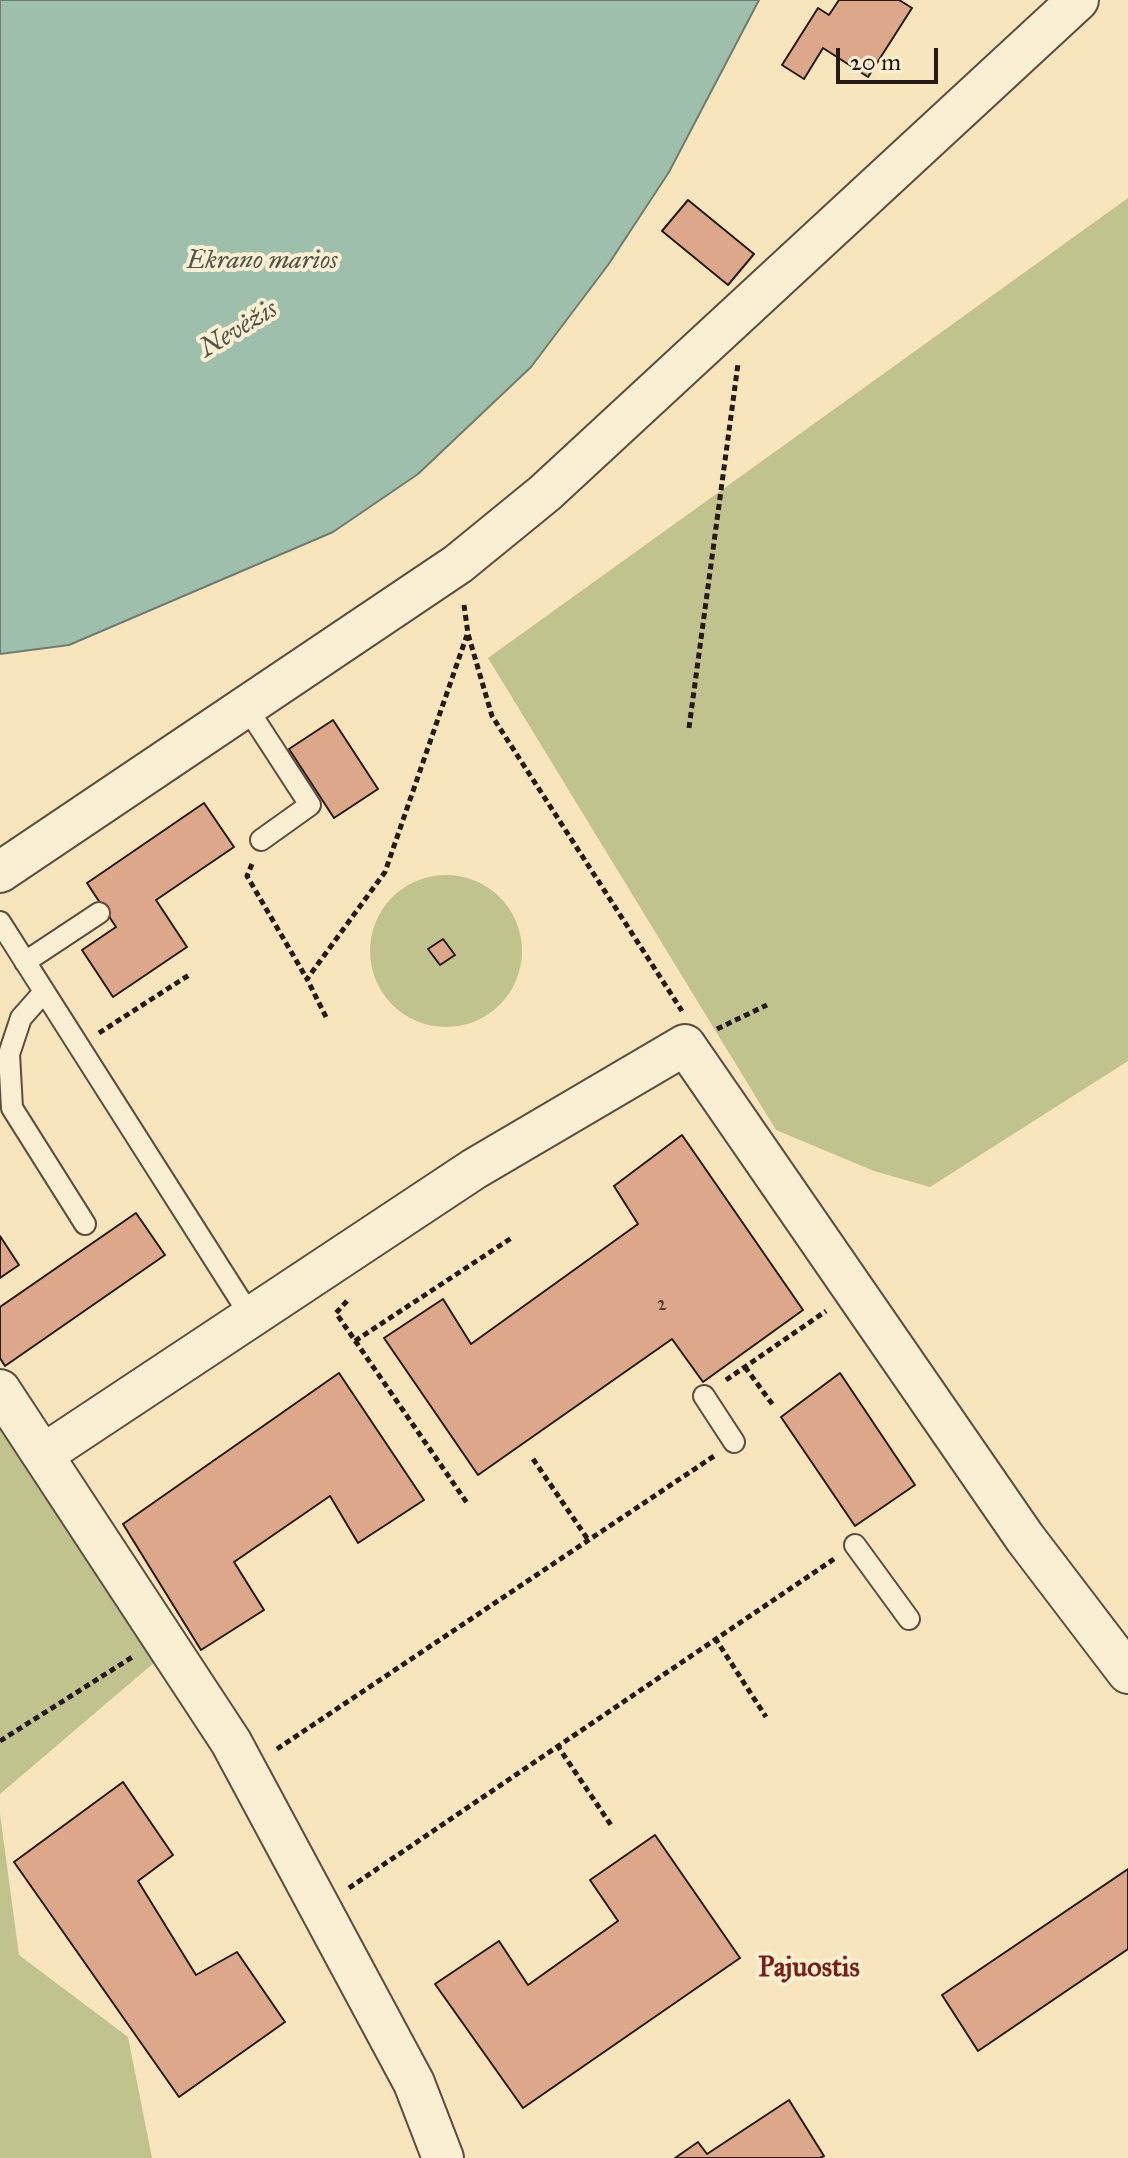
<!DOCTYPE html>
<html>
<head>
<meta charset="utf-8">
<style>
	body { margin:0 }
	#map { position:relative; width:1128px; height:2158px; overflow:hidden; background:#f8e5bc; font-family:"IM FELL Great Primer",serif }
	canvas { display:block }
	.scale { position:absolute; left:836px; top:48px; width:102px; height:36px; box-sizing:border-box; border:4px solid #271a16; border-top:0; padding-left:10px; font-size:24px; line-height:28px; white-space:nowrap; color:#271a16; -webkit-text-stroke:6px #faeed3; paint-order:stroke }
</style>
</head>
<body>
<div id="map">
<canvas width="1128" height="2158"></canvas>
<div class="scale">20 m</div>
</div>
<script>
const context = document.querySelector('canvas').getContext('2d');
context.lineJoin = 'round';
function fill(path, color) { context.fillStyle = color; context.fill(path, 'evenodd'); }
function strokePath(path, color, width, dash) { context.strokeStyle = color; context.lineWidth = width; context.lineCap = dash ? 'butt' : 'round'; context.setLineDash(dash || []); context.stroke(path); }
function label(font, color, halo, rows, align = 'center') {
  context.font = font + ' "IM FELL Great Primer",serif'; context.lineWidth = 8; context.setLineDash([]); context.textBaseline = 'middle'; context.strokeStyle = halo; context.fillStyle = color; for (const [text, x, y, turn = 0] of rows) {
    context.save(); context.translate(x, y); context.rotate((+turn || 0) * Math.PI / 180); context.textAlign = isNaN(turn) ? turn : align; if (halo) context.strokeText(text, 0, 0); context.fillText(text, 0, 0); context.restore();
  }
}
fill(new Path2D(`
	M1128,198V1061L930,1187L874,1171L776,1130L488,658Z
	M370 951a76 76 0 1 1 152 0a76 76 0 1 1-152 0Z
	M0,1390L169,1650L0,1794Z
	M0,1814L19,1955L128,2037L152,2158H0Z`), '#c0c38e');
const water = new Path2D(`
	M0,0H759L669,172L608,265L531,367L418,474L333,532L69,645L0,654Z`);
fill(water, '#9ebfac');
strokePath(water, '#6e7d70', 2);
const building = new Path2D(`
	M839,0H899L912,8L868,77L823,48L804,79L782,65L818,8L829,15Z
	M688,200L754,254L728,285L662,231Z
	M333,720L378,789L334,818L289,749Z
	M204,803L234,847L156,900L187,947L113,997L82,950L116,927L87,883Z
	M443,939L455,955L440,965L428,949Z
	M682,1135L803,1310L703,1382L672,1339L478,1475L384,1338L443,1299L471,1344L638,1224L614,1186Z
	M136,1213L165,1255L5,1366L0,1358V1307Z
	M0,1236L19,1265L0,1278Z
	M339,1373L424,1500L358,1543L330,1496L234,1562L264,1610L201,1650L123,1524Z
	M840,1373L915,1485L855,1526L781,1417Z
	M123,1782L173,1855L138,1881L196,1975L237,1952L285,2022L179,2097L14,1862Z
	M655,1835L740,1958L523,2108L435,1984L499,1941L528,1985L618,1921L590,1880Z
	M1128,1869V1949L978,2051L942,1995Z
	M789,2100L824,2156L820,2158H675L698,2142L707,2154Z`);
fill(building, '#dda88a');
strokePath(building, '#271a16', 2);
const service = new Path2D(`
	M247,708L310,805L261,840
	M0,922L251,1317
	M25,962L99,913
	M44,992L21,1018L9,1054L12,1108L85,1224
	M704,1396L734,1442
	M855,1545L909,1619`);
const minor = new Path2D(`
	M0,872L458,564L545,493L1078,0
	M0,1390L231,1742L414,2083L443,2158
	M44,1454L474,1169L685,1045L1025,1538L1128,1673`);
strokePath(service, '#5b4d40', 24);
strokePath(minor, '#5b4d40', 44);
strokePath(new Path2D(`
	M464,605L468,634L492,716L682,1011
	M689,728L738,364
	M252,864L247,876L307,979
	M326,1017L307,979L385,872L467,635
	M717,1029L767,1005
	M99,1033L189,975
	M347,1301L336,1313L467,1503
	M355,1341L513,1237
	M745,1367L773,1405
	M726,1380L826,1311
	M533,1459L589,1541
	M715,1638L766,1717
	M0,1741L134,1656
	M557,1745L611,1825
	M277,1749L714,1456
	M349,1888L834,1559`), '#271a16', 5, [6, 4]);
strokePath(service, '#faeed3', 20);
strokePath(minor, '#faeed3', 40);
label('20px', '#543e33', null, [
	["2",662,1305]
]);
label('italic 26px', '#51544a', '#faeed3', [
	["Ekrano marios",262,262],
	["Nevėžis",239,330,-31]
]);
label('bold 28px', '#7a1f14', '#faeed3', [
	["Pajuostis",809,1969]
]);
</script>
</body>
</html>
